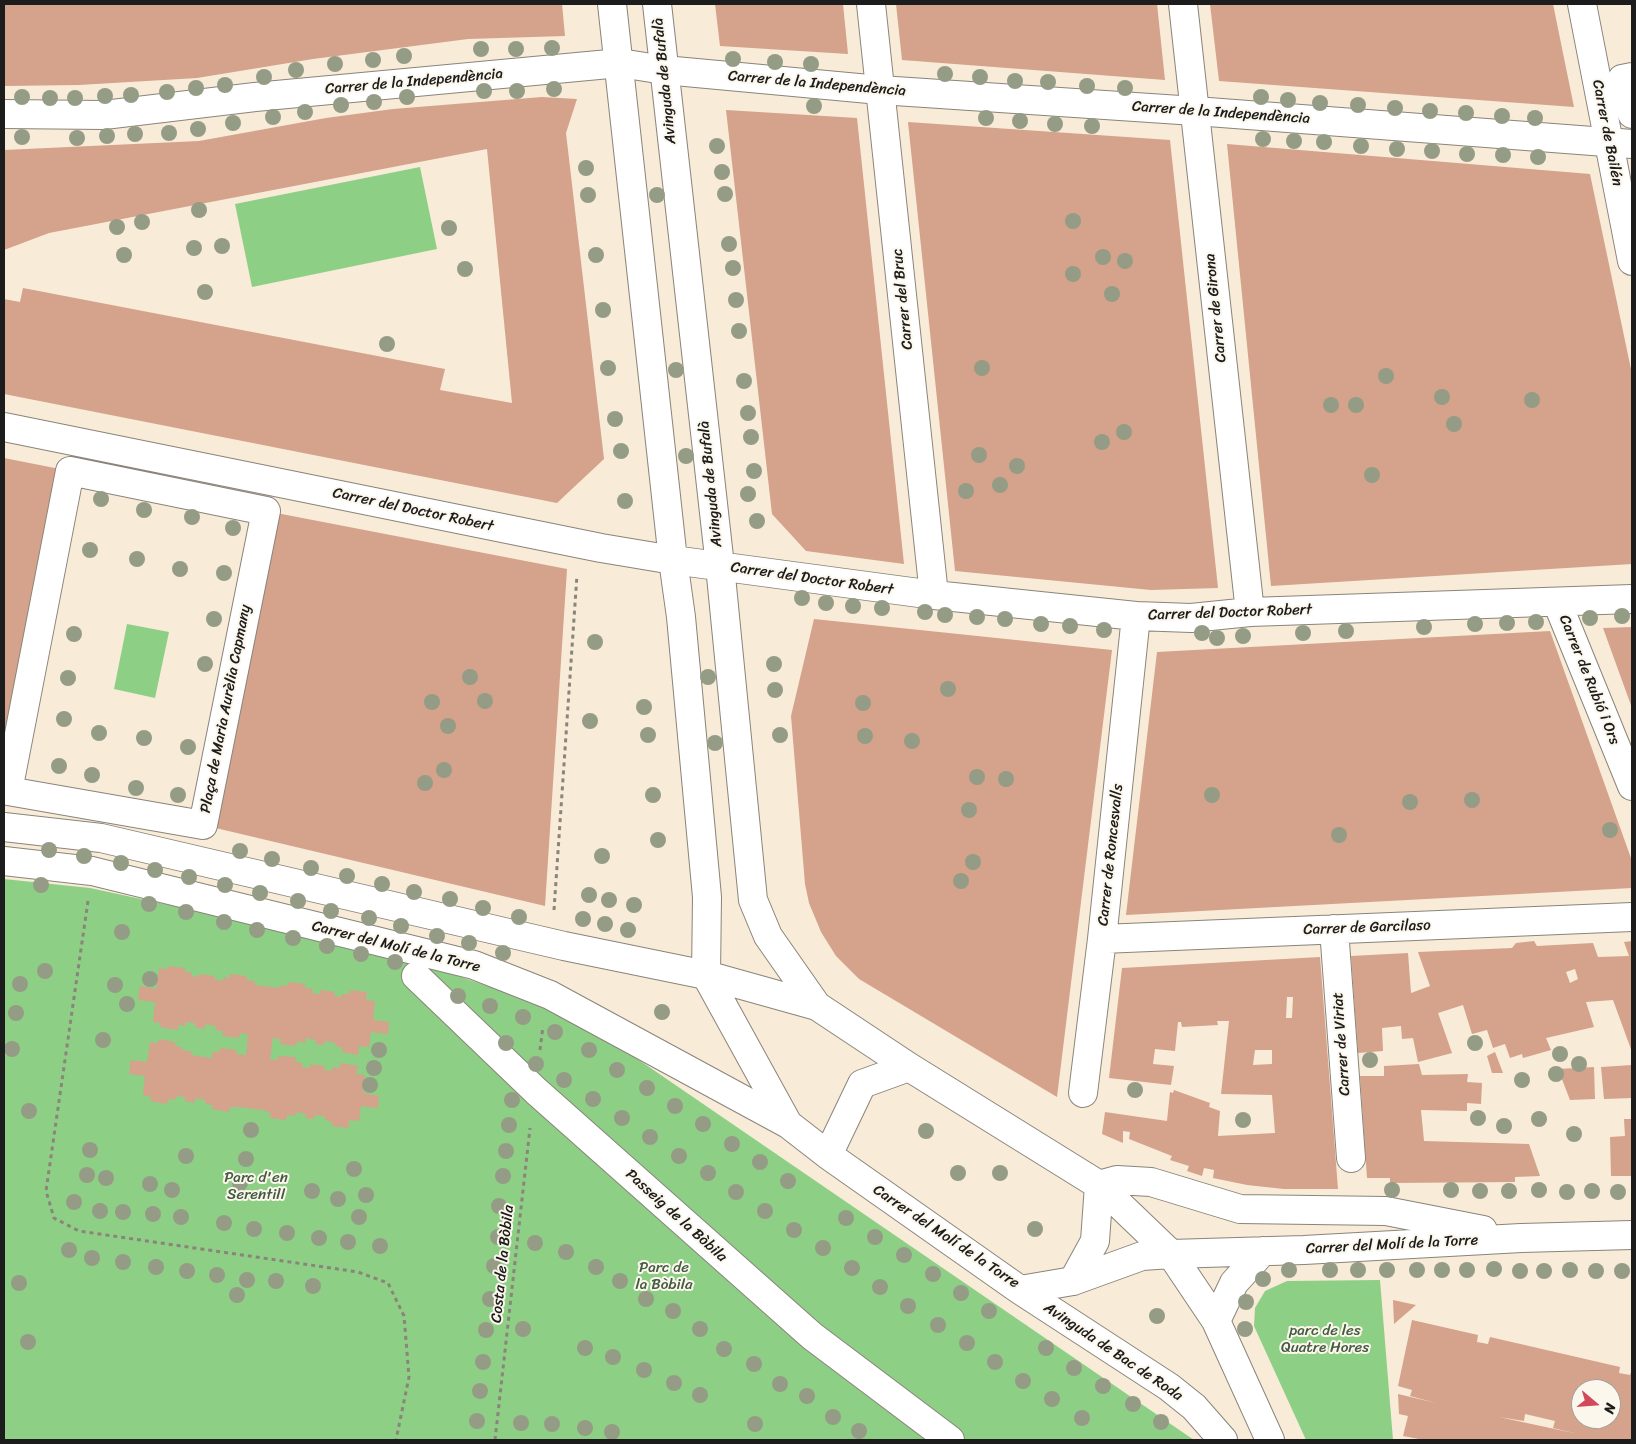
<!DOCTYPE html>
<html>
<head>
<meta charset="utf-8">
<style>
	body { margin:0 }
	#map { position:relative; width:1636px; height:1444px; overflow:hidden; background:#f8ebd8; font-family:Sriracha,sans-serif }
	canvas { display:block }
	.frame { position:absolute; inset:0; border:5px solid #1c1c1c; pointer-events:none }
	.north { position:absolute; left:1571px; top:1379px; width:50px; height:50px; box-sizing:border-box; background:#fbf7ec; border:1px solid #a29f99; border-radius:50%; rotate:108deg; font-size:14px; font-weight:700; line-height:20px; text-align:center; color:#1c1c1c }
	.north::after { content:''; display:block; margin:auto; width:18px; height:22px; background:#d1495b; clip-path:polygon(50% 0,100% 100%,50% 72%,0 100%) }
</style>
</head>
<body>
<div id="map">
<canvas width="1636" height="1444"></canvas>
<div class="frame"></div>
<div class="north">N</div>
</div>
<script>
const c = document.querySelector('canvas').getContext('2d');
c.lineJoin = 'round';
function fillPath(path, color) { c.fillStyle = color; c.fill(path, 'evenodd'); }
const toPath = rows => new Path2D(rows.map(r => 'M' + r).join(''));
function strokePath(path, color, width, dash) { c.strokeStyle = color; c.lineWidth = width; c.lineCap = dash ? 'butt' : 'round'; c.setLineDash(dash || []); c.stroke(path); }
function drawText(font, color, halo, rows, align = 'center') {
  c.font = font + ' Sriracha,sans-serif'; c.lineWidth = 4; c.setLineDash([]); c.textBaseline = 'middle'; c.strokeStyle = halo; c.fillStyle = color; for (const [text, x, y, turn = 0] of rows) {
    c.save(); c.translate(x, y); c.rotate((+turn || 0) * Math.PI / 180); c.textAlign = isNaN(turn) ? turn : align; if (halo) c.strokeText(text, 0, 0); c.fillText(text, 0, 0); c.restore();
  }
}
fillPath(toPath([
	[420,167,437,249,252,287,235,204],
	[127,624,169,632,155,698,114,689],
	[4,879,90,888,239,920,435,968,531,1001,636,1058,1194,1440,4,1440],
	[1380,1280,1393,1440,1306,1440,1254,1326,1255,1308,1265,1291,1287,1281]
]), '#8ecf86');
fillPath(toPath([
	[4,4,562,4,565,36,468,39,313,59,197,78,79,85,4,86],
	[715,4,843,4,848,54,720,46],
	[896,4,1157,4,1165,80,902,60],
	[1210,4,1553,4,1574,107,1219,81],
	[542,97,577,99,566,133,604,459,557,503,4,394,4,299,20,302,23,288,445,369,440,390,512,403,487,149,49,233,4,250,4,150,199,141,326,118,393,109],
	[726,110,857,118,904,564,806,551,772,514],
	[908,122,1170,140,1218,588,1151,590,955,571],
	[1227,144,1590,174,1632,374,1632,564,1271,586],
	[4,458,70,471,4,790],
	[266,511,567,569,545,906,203,825],
	[814,619,1112,650,1057,1097,859,979,836,956,821,932,809,903,805,884,791,716],
	[1632,627,1632,708,1603,628],
	[1550,631,1632,861,1632,888,1126,915,1157,652],
	[1534,941,1537,946,1593,943,1598,957,1629,956,1624,942,1632,941,1632,1052,1613,1000,1586,1002,1594,1027,1546,1038,1551,1050,1523,1058,1522,1054,1510,1058,1505,1044,1493,1048,1487,1030,1472,1034,1463,1005,1438,1013,1452,1053,1418,1062,1413,1038,1402,1039,1401,1026,1382,1028,1383,1051,1358,1053,1351,956,1408,953,1411,993,1430,986,1418,952,1512,948,1516,943],
	[1575,969,1578,979,1570,983,1566,972],
	[1320,957,1338,1189,1284,1189,1247,1185,1213,1178,1214,1170,1204,1168,1202,1176,1187,1171,1189,1166,1170,1160,1172,1156,1129,1139,1130,1132,1123,1131,1123,1143,1102,1134,1105,1112,1167,1121,1170,1092,1173,1093,1174,1090,1210,1103,1209,1107,1220,1111,1218,1136,1275,1133,1272,1095,1221,1094,1229,1021,1217,1021,1218,1025,1182,1027,1181,1022,1178,1022,1175,1051,1155,1049,1153,1064,1174,1066,1171,1085,1109,1078,1122,968],
	[1287,997,1293,997,1292,1018,1286,1018],
	[1255,1050,1272,1050,1272,1064,1253,1065],
	[168,966,185,968,185,972,192,973,192,976,199,977,199,974,215,976,214,979,223,981,223,977,230,978,230,974,247,976,246,980,255,981,255,985,280,988,280,985,288,986,289,982,305,984,305,988,313,989,312,993,320,994,320,990,335,992,334,996,342,997,342,994,349,994,350,990,367,992,366,1000,375,1001,373,1020,389,1022,388,1034,371,1032,369,1047,359,1046,358,1055,342,1052,343,1048,335,1046,336,1043,325,1041,324,1045,315,1044,316,1040,306,1038,305,1043,297,1041,296,1046,280,1044,281,1039,273,1038,270,1059,278,1060,278,1056,296,1057,295,1062,303,1063,302,1067,310,1068,310,1064,325,1066,324,1070,331,1071,332,1067,339,1068,340,1063,358,1066,356,1074,365,1075,363,1093,379,1096,378,1108,361,1106,359,1121,349,1120,349,1128,332,1126,332,1122,325,1120,325,1116,315,1115,314,1119,305,1118,306,1114,296,1112,295,1116,287,1115,286,1120,270,1118,271,1113,263,1110,239,1107,230,1107,229,1112,212,1109,213,1105,205,1104,206,1100,195,1098,195,1103,185,1101,185,1097,176,1096,175,1100,168,1099,167,1104,150,1101,151,1096,143,1096,145,1076,129,1074,131,1060,147,1062,150,1042,158,1043,159,1039,175,1042,175,1046,182,1047,182,1050,192,1052,191,1055,212,1058,213,1051,219,1052,220,1048,237,1050,236,1054,246,1055,248,1035,240,1033,239,1038,222,1036,223,1031,215,1030,216,1026,205,1024,205,1029,195,1027,195,1023,186,1022,185,1026,178,1025,178,1030,160,1027,161,1023,153,1022,155,1002,138,1000,140,986,156,989,159,968,168,969],
	[1495,1052,1503,1073,1492,1073,1487,1056],
	[1419,1064,1422,1075,1468,1074,1467,1082,1482,1083,1481,1104,1467,1103,1467,1111,1421,1110,1424,1141,1529,1144,1540,1176,1515,1177,1515,1182,1390,1183,1390,1178,1367,1178,1360,1076,1384,1076,1384,1066],
	[1632,1065,1632,1098,1604,1099,1601,1067],
	[1594,1067,1595,1099,1570,1100,1558,1069],
	[1624,1119,1632,1119,1632,1176,1611,1176,1610,1137,1625,1136],
	[1393,1300,1416,1305,1394,1324],
	[1412,1320,1478,1335,1477,1342,1488,1344,1490,1337,1620,1367,1619,1373,1630,1375,1632,1369,1632,1440,1424,1440,1403,1436,1408,1416,1399,1414,1398,1394,1436,1403,1410,1396,1412,1390,1398,1386],
	[1581,1389,1611,1389,1611,1419,1581,1419],
	[1525,1414,1555,1421,1553,1428,1578,1434,1499,1417,1524,1421]
]), '#d5a28b');
const street = toPath([
	[612,4,673,560,681,617,707,897,706,975,788,1124],
	[657,4,720,566,753,900,768,936,817,1006],
	[871,4,934,595],
	[1183,4,1250,612],
	[1582,4,1632,261],
	[1632,77,1622,79,1632,114],
	[4,427,601,548,673,560,934,595,1136,616,1191,618,1250,612,1632,599],
	[70,471,266,511,203,825,8,791,70,471],
	[1557,602,1632,786],
	[4,827,101,838,564,946,706,975,817,1006,909,1067,1099,1185,1171,1254,1216,1321,1270,1440],
	[4,861,92,871,474,965,550,995,788,1124,828,1155,1020,1290,1169,1387,1194,1407,1223,1440],
	[1334,929,1351,1158],
	[1102,939,1632,917],
	[416,976,536,1091,812,1336,950,1440],
	[1083,1093,1102,939,1136,616],
	[828,1155,862,1084,909,1067],
	[1099,1185,1117,1180,1151,1182,1240,1209,1386,1211,1483,1230],
	[1073,1281,1095,1241,1099,1185],
	[1020,1290,1073,1281,1142,1256,1171,1254,1304,1250,1521,1238,1632,1235],
	[1216,1321,1234,1283,1263,1251]
]);
const secondary = toPath([
	[4,114,104,115,255,97,620,63,664,70,880,90,1195,111,1632,144]
]);
strokePath(street, '#8a847a', 30);
strokePath(secondary, '#8a847a', 30);
strokePath(toPath([
	[88,901,46,1191,54,1218,79,1231,358,1272,388,1283,404,1316,409,1377,396,1440],
	[554,910,577,575],
	[540,1050,543,1026],
	[495,1440,530,1128]
]), '#8a847a', 3, [4, 4]);
strokePath(street, '#fff', 28);
strokePath(secondary, '#fff', 28);
c.fillStyle = '#959c85';
for (const [x, y] of [
	[552,48],
	[481,49],
	[516,49],
	[404,56],
	[733,59],
	[373,60],
	[775,62],
	[335,64],
	[811,64],
	[296,70],
	[945,74],
	[264,77],
	[980,77],
	[1015,81],
	[1048,82],
	[225,85],
	[1087,86],
	[196,88],
	[1125,88],
	[554,89],
	[484,91],
	[517,91],
	[167,92],
	[131,95],
	[105,96],
	[22,97],
	[407,97],
	[1261,97],
	[50,98],
	[75,98],
	[1288,100],
	[374,102],
	[1320,103],
	[341,105],
	[1358,105],
	[814,106],
	[1395,108],
	[1430,111],
	[305,112],
	[1466,113],
	[1502,116],
	[273,117],
	[986,118],
	[1535,118],
	[1020,121],
	[233,123],
	[1055,124],
	[1092,126],
	[198,129],
	[169,133],
	[135,134],
	[107,136],
	[22,137],
	[77,138],
	[1263,139],
	[1294,141],
	[1324,142],
	[717,146],
	[1361,146],
	[1397,149],
	[1432,151],
	[1467,154],
	[1503,155],
	[1538,157],
	[586,168],
	[722,172],
	[725,194],
	[588,195],
	[657,195],
	[199,210],
	[1073,221],
	[142,222],
	[117,227],
	[449,228],
	[729,244],
	[222,246],
	[194,248],
	[124,255],
	[596,255],
	[1103,257],
	[1125,261],
	[733,268],
	[465,269],
	[1073,274],
	[205,292],
	[1112,294],
	[736,300],
	[603,310],
	[739,331],
	[387,344],
	[608,368],
	[982,368],
	[676,370],
	[1386,376],
	[744,381],
	[1442,397],
	[1532,400],
	[1331,405],
	[1356,405],
	[748,413],
	[615,419],
	[1454,424],
	[1124,432],
	[751,437],
	[1102,442],
	[621,451],
	[979,455],
	[686,456],
	[1017,466],
	[754,471],
	[1372,475],
	[1000,485],
	[966,491],
	[748,494],
	[101,499],
	[625,501],
	[144,510],
	[192,517],
	[757,521],
	[233,528],
	[90,550],
	[137,559],
	[180,569],
	[224,573],
	[802,598],
	[826,603],
	[853,606],
	[882,608],
	[925,612],
	[945,615],
	[1622,616],
	[977,617],
	[1590,618],
	[214,619],
	[1005,619],
	[1536,622],
	[1507,623],
	[1041,624],
	[1475,624],
	[1070,626],
	[1424,627],
	[1104,630],
	[1346,631],
	[1202,633],
	[1303,633],
	[74,634],
	[1243,636],
	[1217,638],
	[595,642],
	[205,664],
	[774,664],
	[470,677],
	[708,677],
	[68,678],
	[948,689],
	[775,690],
	[485,701],
	[432,702],
	[863,703],
	[644,707],
	[64,719],
	[590,721],
	[448,726],
	[99,733],
	[648,735],
	[780,735],
	[865,736],
	[144,738],
	[912,741],
	[715,743],
	[188,747],
	[59,766],
	[444,770],
	[92,775],
	[977,777],
	[1006,779],
	[425,783],
	[136,788],
	[178,795],
	[653,795],
	[1212,795],
	[1472,800],
	[1410,802],
	[969,810],
	[1610,830],
	[1339,835],
	[658,840],
	[49,850],
	[240,851],
	[84,856],
	[602,856],
	[272,859],
	[973,862],
	[121,863],
	[311,868],
	[155,870],
	[347,876],
	[189,877],
	[961,881],
	[382,884],
	[41,885],
	[225,885],
	[414,892],
	[260,893],
	[589,895],
	[450,899],
	[609,900],
	[298,901],
	[149,904],
	[634,905],
	[483,908],
	[331,911],
	[186,912],
	[519,917],
	[369,918],
	[583,919],
	[224,922],
	[605,924],
	[401,926],
	[257,930],
	[628,930],
	[122,932],
	[437,936],
	[293,938],
	[469,943],
	[327,946],
	[503,953],
	[361,954],
	[395,962],
	[45,971],
	[150,979],
	[20,984],
	[115,985],
	[458,996],
	[127,1004],
	[490,1006],
	[662,1012],
	[16,1013],
	[523,1017],
	[555,1032],
	[103,1040],
	[506,1043],
	[1475,1043],
	[12,1049],
	[379,1050],
	[589,1050],
	[1560,1054],
	[1370,1060],
	[536,1064],
	[1579,1064],
	[374,1068],
	[617,1070],
	[1556,1074],
	[564,1080],
	[1522,1080],
	[370,1085],
	[647,1088],
	[1135,1090],
	[593,1099],
	[512,1100],
	[675,1106],
	[29,1111],
	[622,1118],
	[1478,1118],
	[1539,1119],
	[1243,1120],
	[703,1124],
	[509,1125],
	[1504,1126],
	[251,1130],
	[926,1131],
	[1574,1134],
	[650,1137],
	[732,1144],
	[90,1150],
	[506,1151],
	[186,1156],
	[679,1156],
	[246,1159],
	[760,1162],
	[354,1169],
	[708,1173],
	[958,1173],
	[1000,1173],
	[87,1175],
	[503,1176],
	[106,1178],
	[788,1181],
	[240,1183],
	[150,1184],
	[172,1190],
	[1392,1190],
	[1451,1190],
	[1539,1190],
	[312,1191],
	[1480,1191],
	[1509,1191],
	[1592,1191],
	[736,1192],
	[1567,1192],
	[1618,1192],
	[366,1195],
	[338,1199],
	[74,1202],
	[499,1206],
	[100,1211],
	[765,1211],
	[123,1212],
	[153,1214],
	[181,1217],
	[359,1217],
	[846,1218],
	[224,1223],
	[254,1229],
	[1035,1229],
	[794,1230],
	[287,1233],
	[498,1237],
	[875,1237],
	[319,1238],
	[348,1242],
	[535,1243],
	[380,1246],
	[823,1248],
	[69,1250],
	[566,1252],
	[904,1255],
	[92,1258],
	[123,1262],
	[494,1266],
	[156,1267],
	[596,1267],
	[852,1268],
	[1494,1269],
	[1289,1270],
	[1330,1270],
	[1358,1270],
	[1387,1270],
	[1417,1270],
	[1442,1270],
	[1467,1270],
	[1570,1270],
	[187,1271],
	[1520,1271],
	[1544,1271],
	[1596,1271],
	[1622,1271],
	[933,1274],
	[217,1275],
	[1263,1279],
	[247,1280],
	[276,1281],
	[620,1281],
	[19,1283],
	[313,1286],
	[880,1287],
	[961,1293],
	[237,1295],
	[490,1299],
	[646,1299],
	[1246,1302],
	[908,1306],
	[673,1311],
	[989,1311],
	[1157,1316],
	[938,1325],
	[523,1329],
	[700,1329],
	[1245,1329],
	[486,1330],
	[28,1342],
	[967,1343],
	[585,1348],
	[1046,1348],
	[724,1349],
	[613,1357],
	[483,1362],
	[995,1362],
	[754,1364],
	[1074,1368],
	[644,1370],
	[1023,1381],
	[674,1383],
	[780,1384],
	[1103,1386],
	[480,1391],
	[700,1395],
	[807,1396],
	[1052,1399],
	[1133,1404],
	[833,1417],
	[1082,1418],
	[477,1421],
	[1161,1422],
	[521,1423],
	[552,1424],
	[755,1424],
	[585,1428],
	[859,1431],
	[612,1432]
]) { c.beginPath(); c.arc(x, y, 8, 0, 2 * Math.PI); c.fill(); }
drawText('15px', '#1c1c1c', '#fbf7ec', [
	["Avinguda de Bufalà",665,81,-96],
	["Carrer de la Independència",414,82,-5],
	["Carrer de la Independència",817,84,5],
	["Carrer de la Independència",1221,113,4],
	["Carrer de Bailén",1607,133,79],
	["Carrer del Bruc",903,299,-96],
	["Carrer de Girona",1216,308,-96],
	["Avinguda de Bufalà",711,484,-96],
	["Carrer del Doctor Robert",413,510,12],
	["Carrer del Doctor Robert",812,579,8],
	["Carrer del Doctor Robert",1230,613,-2],
	["Carrer de Rubió i Ors",1589,680,68],
	["Plaça de Maria Aurèlia Capmany",226,709,-79],
	["Carrer de Roncesvalls",1111,855,-84],
	["Carrer de Garcilaso",1367,928,-2],
	["Carrer del Molí de la Torre",396,947,14],
	["Carrer de Viriat",1342,1044,-94],
	["Passeig de la Bòbila",676,1216,42],
	["Carrer del Molí de la Torre",946,1237,34],
	["Carrer del Molí de la Torre",1392,1245,-3],
	["Costa de la Bòbila",503,1264,-84],
	["Avinguda de Bac de Roda",1113,1352,34]
]);
drawText('15px', '#445b41', '#fbf7ec', [
	["Parc d'en",256,1178],
	["Serentill",256,1195],
	["Parc de",664,1268],
	["la Bòbila",664,1285],
	["parc de les",1325,1331],
	["Quatre Hores",1325,1348]
]);
</script>
</body>
</html>
